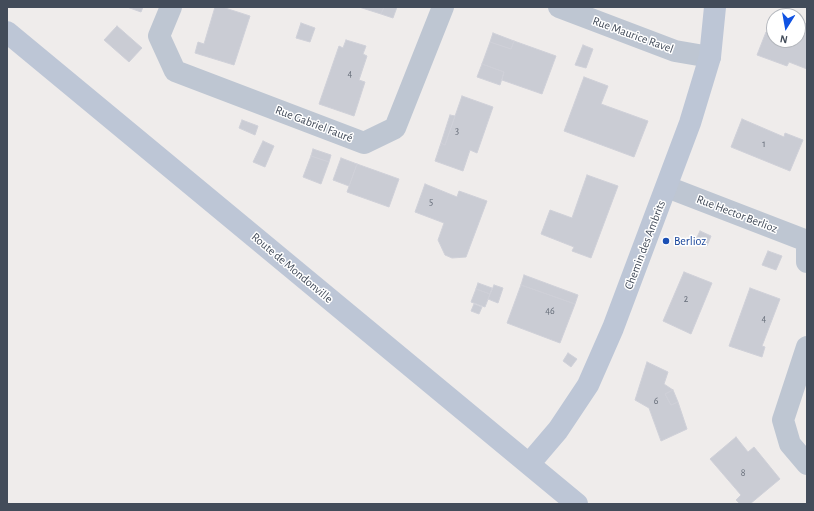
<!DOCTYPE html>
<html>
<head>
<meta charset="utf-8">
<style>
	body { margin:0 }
	#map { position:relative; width:814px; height:511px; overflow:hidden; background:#efeceb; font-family:"Alegreya Sans",sans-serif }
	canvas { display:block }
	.frame { position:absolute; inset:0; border:8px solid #434c5a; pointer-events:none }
	.north { position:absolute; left:766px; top:8px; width:40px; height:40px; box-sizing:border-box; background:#fff; border:1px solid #b4b7bd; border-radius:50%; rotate:191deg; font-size:11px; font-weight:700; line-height:16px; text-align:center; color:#434c5a }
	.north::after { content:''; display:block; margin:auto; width:14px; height:18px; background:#1053e3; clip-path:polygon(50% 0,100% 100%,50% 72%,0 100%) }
</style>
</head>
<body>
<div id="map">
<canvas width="814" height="511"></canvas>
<div class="frame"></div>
<div class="north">N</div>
</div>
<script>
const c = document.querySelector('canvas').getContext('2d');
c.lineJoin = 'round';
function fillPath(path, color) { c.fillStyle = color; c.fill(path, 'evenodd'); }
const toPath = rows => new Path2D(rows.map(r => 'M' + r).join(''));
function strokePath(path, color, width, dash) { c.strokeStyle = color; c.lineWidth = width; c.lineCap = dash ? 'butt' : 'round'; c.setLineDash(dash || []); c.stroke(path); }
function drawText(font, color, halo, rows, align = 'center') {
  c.font = font + ' "Alegreya Sans",sans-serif'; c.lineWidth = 3; c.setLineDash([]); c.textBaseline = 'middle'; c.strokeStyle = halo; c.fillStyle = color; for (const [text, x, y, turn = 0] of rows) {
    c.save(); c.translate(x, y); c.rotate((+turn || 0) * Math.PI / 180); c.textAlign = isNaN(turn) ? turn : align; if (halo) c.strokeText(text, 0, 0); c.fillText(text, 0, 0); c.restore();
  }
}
const building = toPath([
	[127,7,143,7,141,12,127,7],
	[215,7,222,7,250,16,234,65,195,53,198,42,204,44,215,7],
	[359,7,384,7,381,14,359,7],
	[384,7,397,7,393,18,381,14,384,7],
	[798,21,807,24,807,69,789,62,787,66,757,55,766,32,774,34,774,40,798,40,798,21],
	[301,23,315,28,310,42,296,38,301,23],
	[117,26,142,48,129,62,104,40,117,26],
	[493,33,514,41,511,49,490,42,493,33],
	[346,40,366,46,363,54,367,56,359,80,365,82,354,116,319,104,339,46,343,48,346,40],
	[514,41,556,56,542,94,502,80,504,72,482,64,490,42,511,49,514,41],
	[583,45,593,49,586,68,575,65,583,45],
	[482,64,504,72,500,85,477,77,482,64],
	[584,77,608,86,601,104,648,121,634,157,564,131,584,77],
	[462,96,493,107,477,153,470,150,463,171,435,161,441,143,445,145,462,96],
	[450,115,455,116,445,145,441,143,450,115],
	[742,119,784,137,785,133,803,140,790,171,731,147,742,119],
	[242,120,258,126,255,135,239,128,242,120],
	[263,141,274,146,265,167,253,162,263,141],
	[313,149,331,155,329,162,311,156,313,149],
	[311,156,329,162,321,184,303,177,311,156],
	[341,158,357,164,349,186,333,180,341,158],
	[357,164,399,179,389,207,347,192,357,164],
	[587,175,618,186,591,258,572,251,574,247,541,234,550,210,572,218,587,175],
	[425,184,457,197,459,191,487,201,466,257,452,258,445,255,438,240,444,223,415,212,425,184],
	[700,231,711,236,707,246,695,241,700,231],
	[768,251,782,256,776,270,762,265,768,251],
	[684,272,712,283,691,334,663,321,684,272],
	[524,275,578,295,575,304,521,285,524,275],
	[478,283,492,288,490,294,476,289,478,283],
	[494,285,503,288,498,303,488,299,494,285],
	[521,285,575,304,560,343,507,323,521,285],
	[750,288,780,299,762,346,765,347,762,357,729,346,750,288],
	[476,289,490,294,485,307,471,302,476,289],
	[474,304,482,307,479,314,471,311,474,304],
	[568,353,577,359,571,367,563,361,568,353],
	[647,362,668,372,664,384,673,390,665,394,671,405,678,402,687,429,661,441,649,408,635,400,647,362],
	[673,390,678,402,671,405,665,394,673,390],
	[736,437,748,452,754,447,780,479,750,504,740,504,736,500,741,495,710,459,736,437]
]);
fillPath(building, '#caccd4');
strokePath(building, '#cfd0d8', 1);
strokePath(toPath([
	[171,7,159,36,175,71,364,143,395,128,443,7],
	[559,7,675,51,710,57],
	[667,187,807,241],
	[807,246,807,262],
	[807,347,783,420,790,444,807,464]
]), '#bec6d2', 22);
strokePath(toPath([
	[7,32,577,504],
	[529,464,558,430,588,385,613,328,690,123,710,57,715,7]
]), '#bdc6d6', 22);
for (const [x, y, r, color] of [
	[666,241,4,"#1a4fb4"]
]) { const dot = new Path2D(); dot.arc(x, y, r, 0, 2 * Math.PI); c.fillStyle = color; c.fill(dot); strokePath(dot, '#fff', 1.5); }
drawText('10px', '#656c78', null, [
	["4",350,74],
	["3",457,131],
	["1",764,144],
	["5",431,202],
	["2",686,299],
	["46",550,311],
	["4",764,319],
	["6",656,401],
	["8",743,473]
]);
drawText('12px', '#434c5a', '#fff', [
	["Rue Maurice Ravel",633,35,20],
	["Rue Gabriel Fauré",314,124,21],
	["Rue Hector Berlioz",737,214,21],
	["Chemin des Ambrits",645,245,-69],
	["Route de Mondonville",292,268,40]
]);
drawText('12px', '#164399', '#fff', [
	["Berlioz",674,241]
], 'left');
</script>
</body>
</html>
